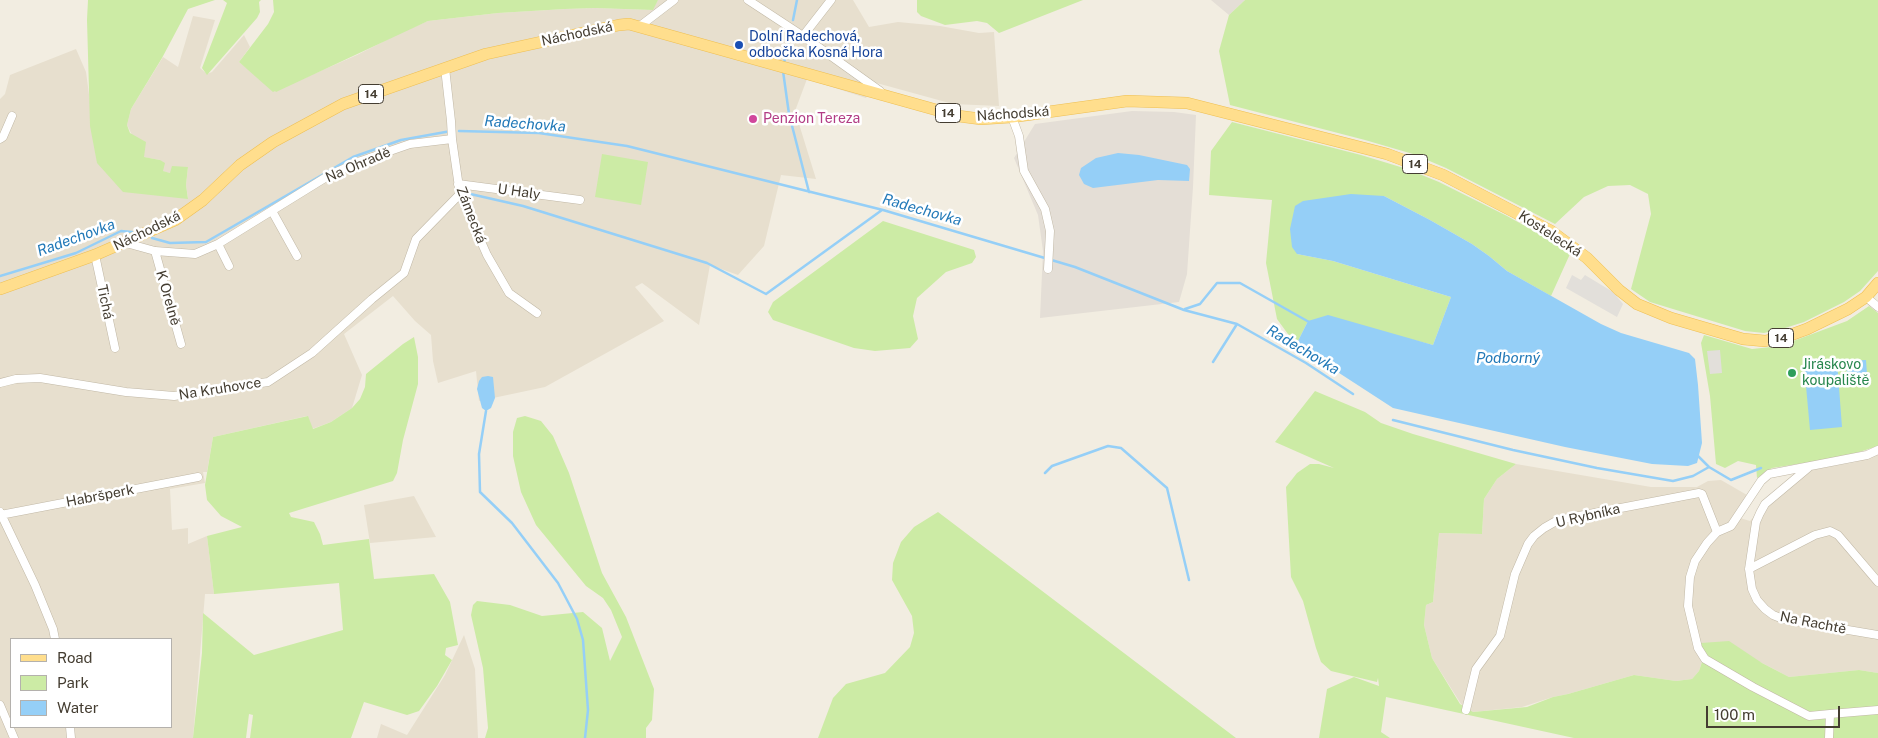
<!DOCTYPE html>
<html>
<head>
<meta charset="utf-8">
<style>
	body { margin:0 }
	#map { position:relative; width:1878px; height:738px; overflow:hidden; background:#f2ede1; font-family:"Public Sans",sans-serif }
	canvas { display:block }
	.legend { position:absolute; left:10px; top:638px; width:162px; height:90px; box-sizing:border-box; background:#fff; border:1px solid #b4b1ad; margin:0; padding:6px 9px; list-style:none; font-size:15px; color:#443d31 }
	.legend li { display:flex; align-items:center; gap:10px; height:25px }
	.legend b { width:25px; border:1px solid #b4b1ad }
	.scale { position:absolute; left:1706px; top:706px; width:134px; height:22px; box-sizing:border-box; border:2px solid #443d31; border-top:0; padding-left:6px; font-size:15px; line-height:18px; white-space:nowrap; color:#443d31; -webkit-text-stroke:4px #fff; paint-order:stroke }
</style>
</head>
<body>
<div id="map">
<canvas width="1878" height="738"></canvas>
<ul class="legend">
<li><b style="height:6px;background:#ffde8d"></b>Road</li>
<li><b style="height:14px;background:#cceba5"></b>Park</li>
<li><b style="height:14px;background:#95cff7"></b>Water</li>
</ul>
<div class="scale">100 m</div>
</div>
<script>
const c = document.querySelector('canvas').getContext('2d');
c.lineJoin = 'round';
function fillPath(path, color) { c.fillStyle = color; c.fill(path, 'evenodd'); }
const toPath = rows => new Path2D(rows.map(r => 'M' + r).join(''));
function strokePath(path, color, width, dash) { c.strokeStyle = color; c.lineWidth = width; c.lineCap = dash ? 'butt' : 'round'; c.setLineDash(dash || []); c.stroke(path); }
function drawText(font, color, halo, rows, align = 'center') {
  c.font = font + ' "Public Sans",sans-serif'; c.lineWidth = 5; c.setLineDash([]); c.textBaseline = 'middle'; c.strokeStyle = halo; c.fillStyle = color; for (const [text, x, y, turn = 0] of rows) {
    c.save(); c.translate(x, y); c.rotate((+turn || 0) * Math.PI / 180); c.textAlign = isNaN(turn) ? turn : align; if (halo) c.strokeText(text, 0, 0); c.fillText(text, 0, 0); c.restore();
  }
}
fillPath(toPath([
	[658,0,853,0,869,27,898,22,940,26,979,33,994,32,999,106,953,104,873,82,866,98,807,79,795,111,816,179,781,175,764,246,738,275,710,265,699,325,642,283,635,287,664,321,545,387,479,401,476,371,438,383,433,361,431,335,415,321,393,296,344,334,362,375,352,408,331,422,312,429,307,416,213,437,207,472,203,472,205,483,170,489,172,530,188,528,188,544,207,536,214,594,205,594,193,738,0,738,0,99,5,94,10,75,76,49,86,72,90,102,90,126,188,198,186,185,188,167,170,173,162,171,160,160,143,157,127,125,131,109,163,57,178,67,193,16,215,20,200,68,207,74,212,72,244,35,250,47,239,62,275,91,357,55,404,31,428,21,498,13,565,9,595,8,652,10],
	[11,639,171,639,171,727,11,727],
	[1878,452,1878,673,1859,670,1789,677,1762,663,1701,643,1703,659,1699,671,1692,679,1676,681,1634,675,1568,694,1553,697,1522,707,1473,712,1461,704,1432,658,1424,625,1426,605,1433,602,1439,533,1482,534,1484,499,1497,479,1516,464,1651,487,1697,487,1708,481,1721,480,1747,495,1740,518,1750,521,1781,487,1799,472,1856,462],
	[414,496,436,537,370,543,364,505],
	[464,635,475,669,478,738,377,738,381,724,407,735,445,675]
]), '#e7dfce');
fillPath(toPath([
	[1211,0,1245,0,1229,15],
	[1132,111,1174,112,1196,115,1193,187,1187,274,1179,302,1040,318,1043,251,1038,215,1014,158,1035,124]
]), '#e4ded6');
fillPath(toPath([
	[88,0,215,0,188,9,162,58,131,109,127,125,130,133,146,142,144,157,160,160,165,163,163,171,170,173,172,166,188,167,186,185,188,199,123,192,97,163,90,126,87,20],
	[223,0,261,0,259,2,260,12,257,18,207,75,202,68,227,3],
	[273,0,658,0,653,10,595,8,565,9,498,13,428,21,276,92,275,91,273,92,239,62,268,24,274,12],
	[917,0,1083,0,999,33,987,23,977,21,945,25,921,16,917,12],
	[1245,0,1878,0,1878,271,1860,291,1844,302,1804,322,1785,328,1764,333,1745,331,1650,302,1631,289,1651,214,1648,194,1630,185,1608,186,1584,197,1555,224,1446,168,1413,154,1365,140,1230,105,1219,51,1229,15],
	[1232,122,1361,155,1407,169,1439,182,1507,216,1547,238,1570,254,1551,296,1507,271,1489,256,1472,244,1430,220,1384,196,1297,254,1333,261,1451,297,1433,345,1386,333,1308,321,1296,345,1277,319,1266,263,1272,200,1209,195,1211,151],
	[602,154,648,162,641,205,595,197],
	[883,221,974,250,976,257,972,263,946,272,917,298,913,316,918,339,910,348,875,351,854,348,773,320,768,312,773,302],
	[1869,306,1878,313,1878,446,1844,457,1772,468,1757,478,1756,465,1738,461,1725,468,1716,464,1710,396,1701,343,1704,335,1752,349,1780,346,1847,321],
	[414,337,418,357,418,384,403,440,397,473,393,481,289,513,291,517,314,522,320,534,323,545,369,539,374,579,434,574,450,602,458,645,446,648,445,655,452,660,437,686,419,711,407,715,364,702,351,738,250,738,253,715,249,714,246,738,193,738,202,653,203,613,254,655,343,630,339,583,214,594,207,536,242,527,221,516,207,500,205,485,213,437,308,416,313,429,331,422,352,408,360,399,365,387,366,374,403,344],
	[1315,391,1365,412,1381,423,1413,434,1516,464,1497,479,1484,499,1482,534,1439,533,1433,602,1426,605,1424,625,1432,658,1460,704,1473,712,1527,707,1553,697,1568,694,1634,675,1676,681,1692,679,1699,671,1703,659,1701,643,1729,641,1762,663,1789,677,1859,670,1878,673,1878,738,1574,738,1386,697,1381,732,1390,738,1319,738,1327,689,1354,677,1379,686,1378,678,1377,682,1331,671,1321,662,1316,648,1303,601,1291,577,1286,487,1297,473,1310,464,1319,464,1334,468,1275,442],
	[525,416,541,421,553,436,569,473,602,573,626,617,654,689,652,720,646,728,646,738,485,738,488,728,483,668,471,615,473,605,477,601,510,605,542,616,583,612,602,628,610,661,622,637,611,610,603,598,586,586,536,525,521,492,513,456,513,432,517,418],
	[938,512,1236,738,818,738,833,698,846,684,885,673,910,647,914,633,912,616,892,580,893,563,901,542,914,527]
]), '#cceba5');
fillPath(toPath([
	[1572,275,1581,280,1585,275,1613,292,1623,304,1617,317,1566,288],
	[1720,350,1722,373,1710,374,1707,351]
]), '#e2dfda');
fillPath(toPath([
	[1118,153,1139,155,1187,165,1190,169,1189,181,1158,180,1093,188,1084,184,1079,175,1081,168,1096,158],
	[1351,194,1384,196,1430,220,1472,244,1489,256,1507,271,1601,324,1621,333,1689,353,1695,359,1698,385,1702,443,1697,463,1688,466,1652,464,1565,447,1393,408,1296,345,1308,321,1328,315,1433,345,1451,297,1333,261,1297,254,1292,247,1290,229,1295,206,1303,201],
	[1866,360,1867,374,1847,376,1846,361],
	[1837,361,1842,427,1810,430,1804,364],
	[488,376,493,377,495,398,491,408,486,411,482,408,477,389,479,381,482,377]
]), '#95cff7');
strokePath(toPath([
	[793,20,797,0],
	[784,63,790,36],
	[783,71,789,114,809,192],
	[459,131,539,133,627,146,883,210,1075,267,1184,310,1237,324,1306,363,1353,394],
	[466,193,523,206,707,263,766,294,882,210],
	[152,238,170,243,206,242,353,157,401,140,451,131],
	[0,276,76,253,121,231,132,232],
	[1185,309,1200,304,1217,283,1240,283,1309,322],
	[1213,362,1237,324],
	[486,411,479,454,480,492,512,523,558,583,577,619,583,640,588,710,585,738],
	[1393,420,1513,450,1597,468,1673,481,1693,476,1709,467],
	[1698,456,1709,467,1731,480,1761,468],
	[1045,473,1052,466,1108,446,1121,448,1167,488,1189,580]
]), '#95cff7', 2.5);
const street = toPath([
	[748,0,803,36,880,91],
	[640,26,674,0],
	[803,36,831,0],
	[445,68,451,121,452,139,460,194,487,255,509,293,537,313],
	[1012,117,1019,136,1024,171,1045,209,1050,231,1048,269],
	[0,139,3,137,12,116],
	[458,184,580,200],
	[272,211,297,256],
	[126,243,155,251,195,254,218,244,328,176,361,161,410,144,452,139],
	[218,244,229,266],
	[155,251,181,344],
	[95,255,115,348],
	[1866,297,1878,307],
	[0,383,16,379,40,378,126,392,174,396,268,382,312,353,372,299,404,273,416,239,460,194],
	[1808,468,1765,504,1760,513,1756,522,1749,569,1752,589,1757,600,1765,609,1773,615,1783,619,1878,635],
	[0,512,35,585,53,629,55,639],
	[0,515,198,477],
	[1749,569,1815,535,1830,531,1838,535,1878,582],
	[0,705,14,738],
	[1466,710,1476,669,1500,636,1515,574,1528,544,1534,536,1544,528,1558,520,1699,493,1702,494,1717,532],
	[1830,714,1878,710],
	[70,727,71,738],
	[1829,738,1830,714,1809,716,1753,687,1705,659,1698,648,1688,606,1690,577,1695,561,1707,543,1717,532,1731,526,1761,481,1769,474,1867,455,1878,450]
]);
const primary = toPath([
	[0,289,95,255,175,220,203,200,240,165,273,142,343,104,486,54,619,25,629,24,958,116,981,119,1012,117,1127,101,1187,103,1387,154,1443,175,1551,231,1587,258,1619,290,1637,304,1671,318,1743,339,1765,341,1788,336,1807,329,1848,309,1866,297,1878,283]
]);
strokePath(street, '#c1b8a6', 9);
strokePath(primary, '#eebf53', 12);
strokePath(street, '#fff', 8);
strokePath(primary, '#ffde8d', 11);
for (const [x, y, r, color] of [
	[739,45,5,"#1a4fb4"],
	[753,119,5,"#d1479c"],
	[1792,373,5,"#2e9e5b"]
]) { const dot = new Path2D(); dot.arc(x, y, r, 0, 2 * Math.PI); c.fillStyle = color; c.fill(dot); strokePath(dot, '#fff', 2); }
for (const [x, y, w] of [
	[371,94,25],
	[948,113,25],
	[1415,164,25],
	[1781,338,25]
]) { const box = new Path2D(); box.roundRect(x - w / 2, y - 9.5, w, 19, 4); c.fillStyle = '#fff'; c.fill(box); strokePath(box, '#443d31', 1); }
drawText('bold 12px', '#443d31', null, [
	["14",371,94],
	["14",948,113],
	["14",1415,164],
	["14",1781,338]
]);
drawText('14px', '#443d31', '#fff', [
	["Náchodská",577,34,-12],
	["Náchodská",1013,114,-4],
	["Na Ohradě",358,165,-23],
	["U Haly",519,192,8],
	["Zámecká",471,215,69],
	["Náchodská",147,231,-26],
	["Kostelecká",1550,234,33],
	["K Orelně",168,298,74],
	["Tichá",105,302,78],
	["Na Kruhovce",220,389,-9],
	["Habršperk",100,496,-11],
	["U Rybníka",1588,516,-13],
	["Na Rachtě",1813,623,11]
]);
drawText('14px', '#164399', '#fff', [
	["Dolní Radechová,",749,37],
	["odbočka Kosná Hora",749,53]
], 'left');
drawText('14px', '#b23c85', '#fff', [
	["Penzion Tereza",763,119]
], 'left');
drawText('14px', '#27864d', '#fff', [
	["Jiráskovo",1802,365],
	["koupaliště",1802,381]
], 'left');
drawText('italic 15px', '#2279b8', '#fff', [
	["Radechovka",525,124,4],
	["Radechovka",922,210,16],
	["Radechovka",76,238,-20],
	["Radechovka",1303,350,31],
	["Podborný",1508,358]
]);
</script>
</body>
</html>
